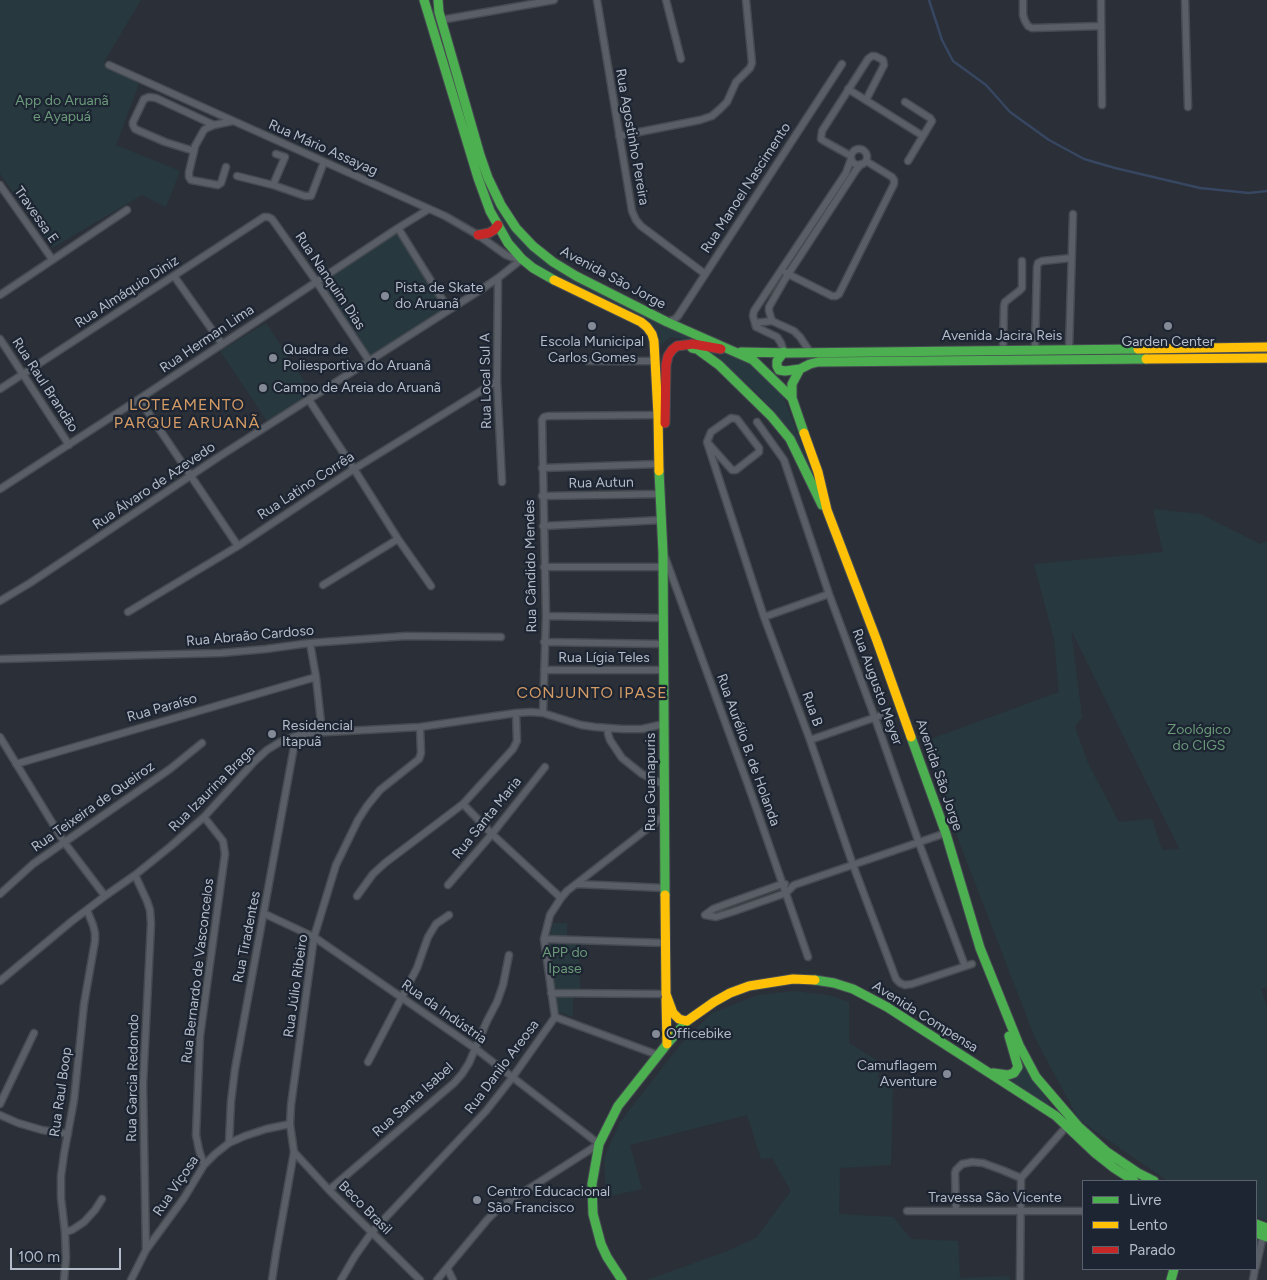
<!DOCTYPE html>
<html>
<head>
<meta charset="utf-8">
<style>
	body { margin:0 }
	#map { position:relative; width:1267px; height:1280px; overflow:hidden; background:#2a2f38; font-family:Figtree,sans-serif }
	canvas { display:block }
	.legend { position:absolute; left:1082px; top:1180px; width:175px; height:90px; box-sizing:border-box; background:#1d2533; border:1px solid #59616f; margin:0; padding:6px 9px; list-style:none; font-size:15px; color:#b4bbc9 }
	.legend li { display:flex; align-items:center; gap:10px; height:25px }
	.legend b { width:25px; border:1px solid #59616f }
	.scale { position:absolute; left:10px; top:1248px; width:111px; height:22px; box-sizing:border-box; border:2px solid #b4bbc9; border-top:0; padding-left:6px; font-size:15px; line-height:18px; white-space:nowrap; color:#b4bbc9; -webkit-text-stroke:4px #1d2533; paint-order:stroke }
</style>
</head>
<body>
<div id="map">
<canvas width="1267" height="1280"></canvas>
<ul class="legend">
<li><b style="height:6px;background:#4caf50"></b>Livre</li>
<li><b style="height:6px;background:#ffc107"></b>Lento</li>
<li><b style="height:6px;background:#c62828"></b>Parado</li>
</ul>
<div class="scale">100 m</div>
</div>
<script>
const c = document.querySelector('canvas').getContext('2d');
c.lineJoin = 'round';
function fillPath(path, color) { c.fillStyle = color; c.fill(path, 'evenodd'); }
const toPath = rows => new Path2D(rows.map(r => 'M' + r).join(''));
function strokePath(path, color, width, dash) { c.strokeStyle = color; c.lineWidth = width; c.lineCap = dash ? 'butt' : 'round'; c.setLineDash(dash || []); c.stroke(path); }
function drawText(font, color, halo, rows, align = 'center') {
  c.font = font + ' Figtree,sans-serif'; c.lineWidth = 4.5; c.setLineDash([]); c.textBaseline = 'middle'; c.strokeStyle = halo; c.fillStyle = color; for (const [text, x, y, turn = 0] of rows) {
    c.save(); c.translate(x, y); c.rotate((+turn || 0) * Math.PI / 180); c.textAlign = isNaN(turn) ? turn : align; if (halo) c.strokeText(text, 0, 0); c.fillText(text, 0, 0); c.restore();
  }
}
fillPath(toPath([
	[0,0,141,0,104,62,139,84,116,145,180,171,166,207,142,195,52,248,0,174],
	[487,185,528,247,563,274,650,317,710,344,671,337,665,341,661,347,658,334,648,322,560,279,533,261,516,245,504,228,493,210,485,186],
	[397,233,445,309,372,357,320,282],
	[266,323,312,393,267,421,220,351],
	[697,348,732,354,744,360,755,367,783,396,817,484,775,415,760,396,718,360],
	[1153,509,1201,514,1260,544,1267,541,1267,987,1261,989,1267,1007,1267,1221,1256,1216,1256,1181,1168,1181,1079,1120,1035,1038,955,831,928,740,1059,692,1054,639,1034,564,1163,552],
	[1071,630,1179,848,1179,849,1162,850,1152,819,1119,822,1088,763,1075,727,1082,717],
	[553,923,567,923,567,941,579,942,580,988,573,992,573,1017,557,1011,549,942],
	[794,991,829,995,849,1002,849,1043,881,1063,878,1077,893,1088,891,1165,840,1168,839,1214,893,1217,911,1239,958,1241,960,1278,1010,1276,1009,1280,647,1280,725,1252,756,1238,791,1191,772,1158,761,1159,747,1115,630,1145,642,1189,606,1197,604,1158,620,1122,681,1044,712,1013,758,995],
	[1013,1041,1053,1110,1004,1078,1014,1076]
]), '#27393e');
strokePath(toPath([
	[929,0,942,40,953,61,986,85,1010,112,1049,140,1084,159,1115,168,1200,188,1249,193,1267,191]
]), '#374661', 2.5);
const street = toPath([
	[597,0,632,211,636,220,641,226,705,274],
	[666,0,681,59],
	[1023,0,1023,15,1025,21,1028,26,1032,28,1101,26],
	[1101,0,1102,105],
	[1185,0,1188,107],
	[441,20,554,0],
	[109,65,445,216,478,235,506,255,511,257,521,259],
	[848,89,923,136],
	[905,102,930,118,932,121,908,161],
	[214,125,156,98,149,97,144,99,133,122,133,125,135,129,165,142,194,151,195,146,204,130,207,128,214,125,233,121],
	[619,136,700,120,712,116,720,109,727,102,736,82,750,68,752,63,746,0],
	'851 157a8 8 0 1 1 16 0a8 8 0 1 1-16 0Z',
	[194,151,189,172,189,177,191,180,218,185,221,183,226,167],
	[851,156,824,141,821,139,822,131,868,59,872,56,875,56,883,60,884,65,866,100],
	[237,176,273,185,305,196,311,196,324,162],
	[0,185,52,259],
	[273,185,285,157,276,154],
	[398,228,449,310],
	[786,273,832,296,836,296,839,294,894,184,894,180,892,177,866,161],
	[174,276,222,344],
	[498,278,497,381,502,482],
	[0,295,127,210],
	[667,322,675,319,678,316,842,64],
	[755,323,772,321],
	[0,339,69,445],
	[1035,349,1037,267,1038,263,1042,261,1071,258],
	[1003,350,1004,306,1005,302,1019,291,1022,288,1022,261],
	[1069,350,1073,214],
	[784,352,781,343,777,337,756,327,753,316,754,311,846,173,851,159],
	[810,352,800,337,794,331,772,321,769,311,769,307,785,279,856,170,861,164],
	[588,361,655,361],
	[0,389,264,217,268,217,272,219,316,281,370,362],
	[139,399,238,546],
	[309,400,354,469,398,539,431,586],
	[757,422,784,460,829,594,875,718,919,843,965,966],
	[707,442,732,470,736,470,759,452,759,448,737,419,731,418,711,432,707,442,764,617,810,740,853,865,896,979,900,983,905,985,912,984,972,964],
	[542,468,659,464],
	[0,489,139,399,398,228,429,209],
	[542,496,660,494],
	[543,526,662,520],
	[665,557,752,796,808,957],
	[544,567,664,567],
	[323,585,398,539],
	[0,601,30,583,220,456,482,289,498,278,522,259],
	[128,612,238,546,354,469,497,381],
	[546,616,664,618],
	[764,617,829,594],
	[544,642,664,644],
	[310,643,316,677,322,732],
	[0,659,221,653,266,649,310,643,406,636,501,637],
	[544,670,664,670],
	[543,713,546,616,542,420,544,417,548,416,658,415],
	[608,729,608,734,610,740,622,758,642,774,665,785],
	[0,737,64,842,105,896],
	[810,740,885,714],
	[16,764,316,677],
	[463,804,492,834,561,898],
	[577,884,665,888],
	[448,885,492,834,545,767],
	[0,894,33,864,170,769,202,743],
	[357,896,373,874,385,863,463,804,513,749,517,741,516,713],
	[265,914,314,937,359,968,476,1049,599,1144,500,1207,487,1220,437,1280],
	[705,915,716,917,732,912,786,893,794,885,940,835],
	[705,915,713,909,729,903,782,884,785,884],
	[544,939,666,943],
	[0,981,72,921,105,896,135,875,171,846,204,817,254,762,267,750,280,742,296,736,309,733,420,727,516,713,531,712,543,713,581,725,595,727,622,729,642,729,664,724],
	[551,993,666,994],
	[555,1017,658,1055],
	[368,1062,417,968,428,937,436,924,449,915],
	[0,1104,34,1033],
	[0,1115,18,1123,42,1130,68,1134],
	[229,1143,231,1101,235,1069,296,736],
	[294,1152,329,1190,420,1280],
	[204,1165,199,1150,196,1135,200,1036,225,854,223,841,204,817],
	[329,1190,454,1083,462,1074,469,1063,487,1021,497,1002,503,985,509,955],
	[907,1211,1083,1211],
	[956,1211,955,1173,956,1170,962,1164,972,1162,983,1163,1002,1170,1021,1178],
	[65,1232,72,1230,84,1222,95,1210,102,1199],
	[146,1250,184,1198,204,1165,215,1154,229,1143,245,1136,266,1129,290,1124],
	[1256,1267,1263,1236],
	[447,1268,453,1280],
	[64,1280,66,1258,65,1232,61,1198,61,1176,64,1154,74,1100,84,1004,95,941,95,933,93,925,87,910],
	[131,1280,146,1250,143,1084,151,924,150,910,147,901,135,875],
	[272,1280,276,1253,294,1152,290,1124,291,1105,314,937,336,865,358,820,367,806,380,790,419,759,421,753,420,727],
	[341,1280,355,1256,372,1232,486,1111,512,1078,555,1017,544,939,550,915,561,898,567,891,665,815],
	[1020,1280,1021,1178,1066,1127],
	[1253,1280,1255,1269]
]);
const fast = toPath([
	[424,0,478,178,490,211,508,243,522,259,533,268,554,280],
	[438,0,439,12,480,155,488,178,501,205,516,228,533,246,553,262,576,276,667,322,753,360,792,398,804,433],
	[692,348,697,349,719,365,771,416,790,439,822,505],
	[741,352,789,353,1138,349],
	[784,352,777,361,777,366,779,370,785,371,800,369],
	[792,398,792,384,800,369,810,364,818,362,1146,359],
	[659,471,663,553,665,895],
	[911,737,946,834,980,948,1019,1045,1036,1077,1078,1126,1107,1152,1138,1173,1154,1181],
	[815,980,834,983,853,989,887,1007,1056,1116,1095,1153,1114,1168,1134,1181],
	[993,1073,1008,1075,1014,1073,1018,1067,1009,1036],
	[1256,1224,1267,1228],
	[1256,1233,1267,1237],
	[622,1280,607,1257,601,1244,593,1214,592,1184,599,1144,618,1106,667,1044,687,1021],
	[1171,1280,1174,1269]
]);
const slow = toPath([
	[554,280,641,322,647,327,652,334,654,341,658,415,659,471],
	[1138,349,1267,347],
	[1146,359,1267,358],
	[804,433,818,472,827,510,877,641,911,737],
	[665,895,666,994,673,1013,679,1019,687,1021,714,1002,730,993,749,986,793,979,815,980],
	[666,999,667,1044]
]);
const jam = toPath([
	[478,235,489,233,494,230,498,225],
	[665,423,666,365,668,356,672,350,677,346,693,344,721,349]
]);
strokePath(street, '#464a51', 9);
strokePath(fast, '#464a51', 11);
strokePath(slow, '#464a51', 11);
strokePath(jam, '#464a51', 11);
strokePath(street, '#5a5e66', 6);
strokePath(fast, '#4caf50', 9);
strokePath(slow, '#ffc107', 9);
strokePath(jam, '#c62828', 9);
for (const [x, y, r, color] of [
	[385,296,5,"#848a96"],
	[592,326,5,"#848a96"],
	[1168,326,5,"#848a96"],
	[273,358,5,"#848a96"],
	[263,388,5,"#848a96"],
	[272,734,5,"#848a96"],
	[656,1034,5,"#848a96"],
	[947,1074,5,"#848a96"],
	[477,1200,5,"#848a96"]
]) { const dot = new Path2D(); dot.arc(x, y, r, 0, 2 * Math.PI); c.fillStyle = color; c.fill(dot); strokePath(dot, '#1d2533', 2); }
drawText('14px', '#6b9a79', '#1d2533', [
	["App do Aruanã",62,101],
	["e Ayapuá",62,117],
	["Zoológico",1199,730],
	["do CIGS",1199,746],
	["APP do",565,953],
	["Ipase",565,969]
]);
drawText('14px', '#b4bbc9', '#1d2533', [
	["Rua Agostinho Pereira",632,137,80],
	["Rua Mário Assayag",323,148,24],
	["Rua Manoel Nascimento",746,188,-57],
	["Travessa E",36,215,55],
	["Avenida São Jorge",613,278,28],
	["Rua Nanquim Dias",330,281,56],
	["Rua Almáquio Diniz",127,292,-33],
	["Avenida Jacira Reis",1002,336],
	["Rua Herman Lima",207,339,-34],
	["Rua Local Sul A",486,381,-91],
	["Rua Raul Brandão",45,385,57],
	["Rua Autun",601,483,-1],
	["Rua Álvaro de Azevedo",154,486,-34],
	["Rua Latino Corrêa",306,486,-33],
	["Rua Cândido Mendes",531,566,-91],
	["Rua Abraão Cardoso",250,636,-5],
	["Rua Lígia Teles",604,658],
	["Rua Augusto Meyer",877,687,70],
	["Rua Paraíso",162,708,-16],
	["Rua B",812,709,70],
	["Rua Aurélio B. de Holanda",748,750,70],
	["Avenida São Jorge",939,775,71],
	["Rua Guanapuris",651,782,-90],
	["Rua Izaurina Braga",212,789,-45],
	["Rua Teixeira de Queiroz",93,807,-35],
	["Rua Santa Maria",487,818,-51],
	["Rua Tiradentes",247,937,-79],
	["Rua Bernardo de Vasconcelos",198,971,-83],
	["Rua Júlio Ribeiro",296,986,-82],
	["Rua da Indústria",444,1012,35],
	["Avenida Compensa",925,1017,32],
	["Rua Danilo Areosa",502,1067,-53],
	["Rua Garcia Redondo",133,1078,-89],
	["Rua Raul Boop",61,1092,-82],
	["Rua Santa Isabel",413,1100,-42],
	["Rua Viçosa",176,1186,-56],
	["Travessa São Vicente",995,1198],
	["Beco Brasil",365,1208,45]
]);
drawText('14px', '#b4bbc9', '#1d2533', [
	["Pista de Skate",395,288],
	["do Aruanã",395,304],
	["Escola Municipal",592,342,"center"],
	["Carlos Gomes",592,358,"center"],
	["Garden Center",1168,342,"center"],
	["Quadra de",283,350],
	["Poliesportiva do Aruanã",283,366],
	["Campo de Areia do Aruanã",273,388],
	["Residencial",282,726],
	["Itapuã",282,742],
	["Officebike",666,1034],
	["Camuflagem",937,1066,"right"],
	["Aventure",937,1082,"right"],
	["Centro Educacional",487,1192],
	["São Francisco",487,1208]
], 'left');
c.letterSpacing = '1px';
drawText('16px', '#d59b64', '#1d2533', [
	["LOTEAMENTO",187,405],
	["PARQUE ARUANÃ",187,423],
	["CONJUNTO IPASE",592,693]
]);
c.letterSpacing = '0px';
</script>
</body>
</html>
